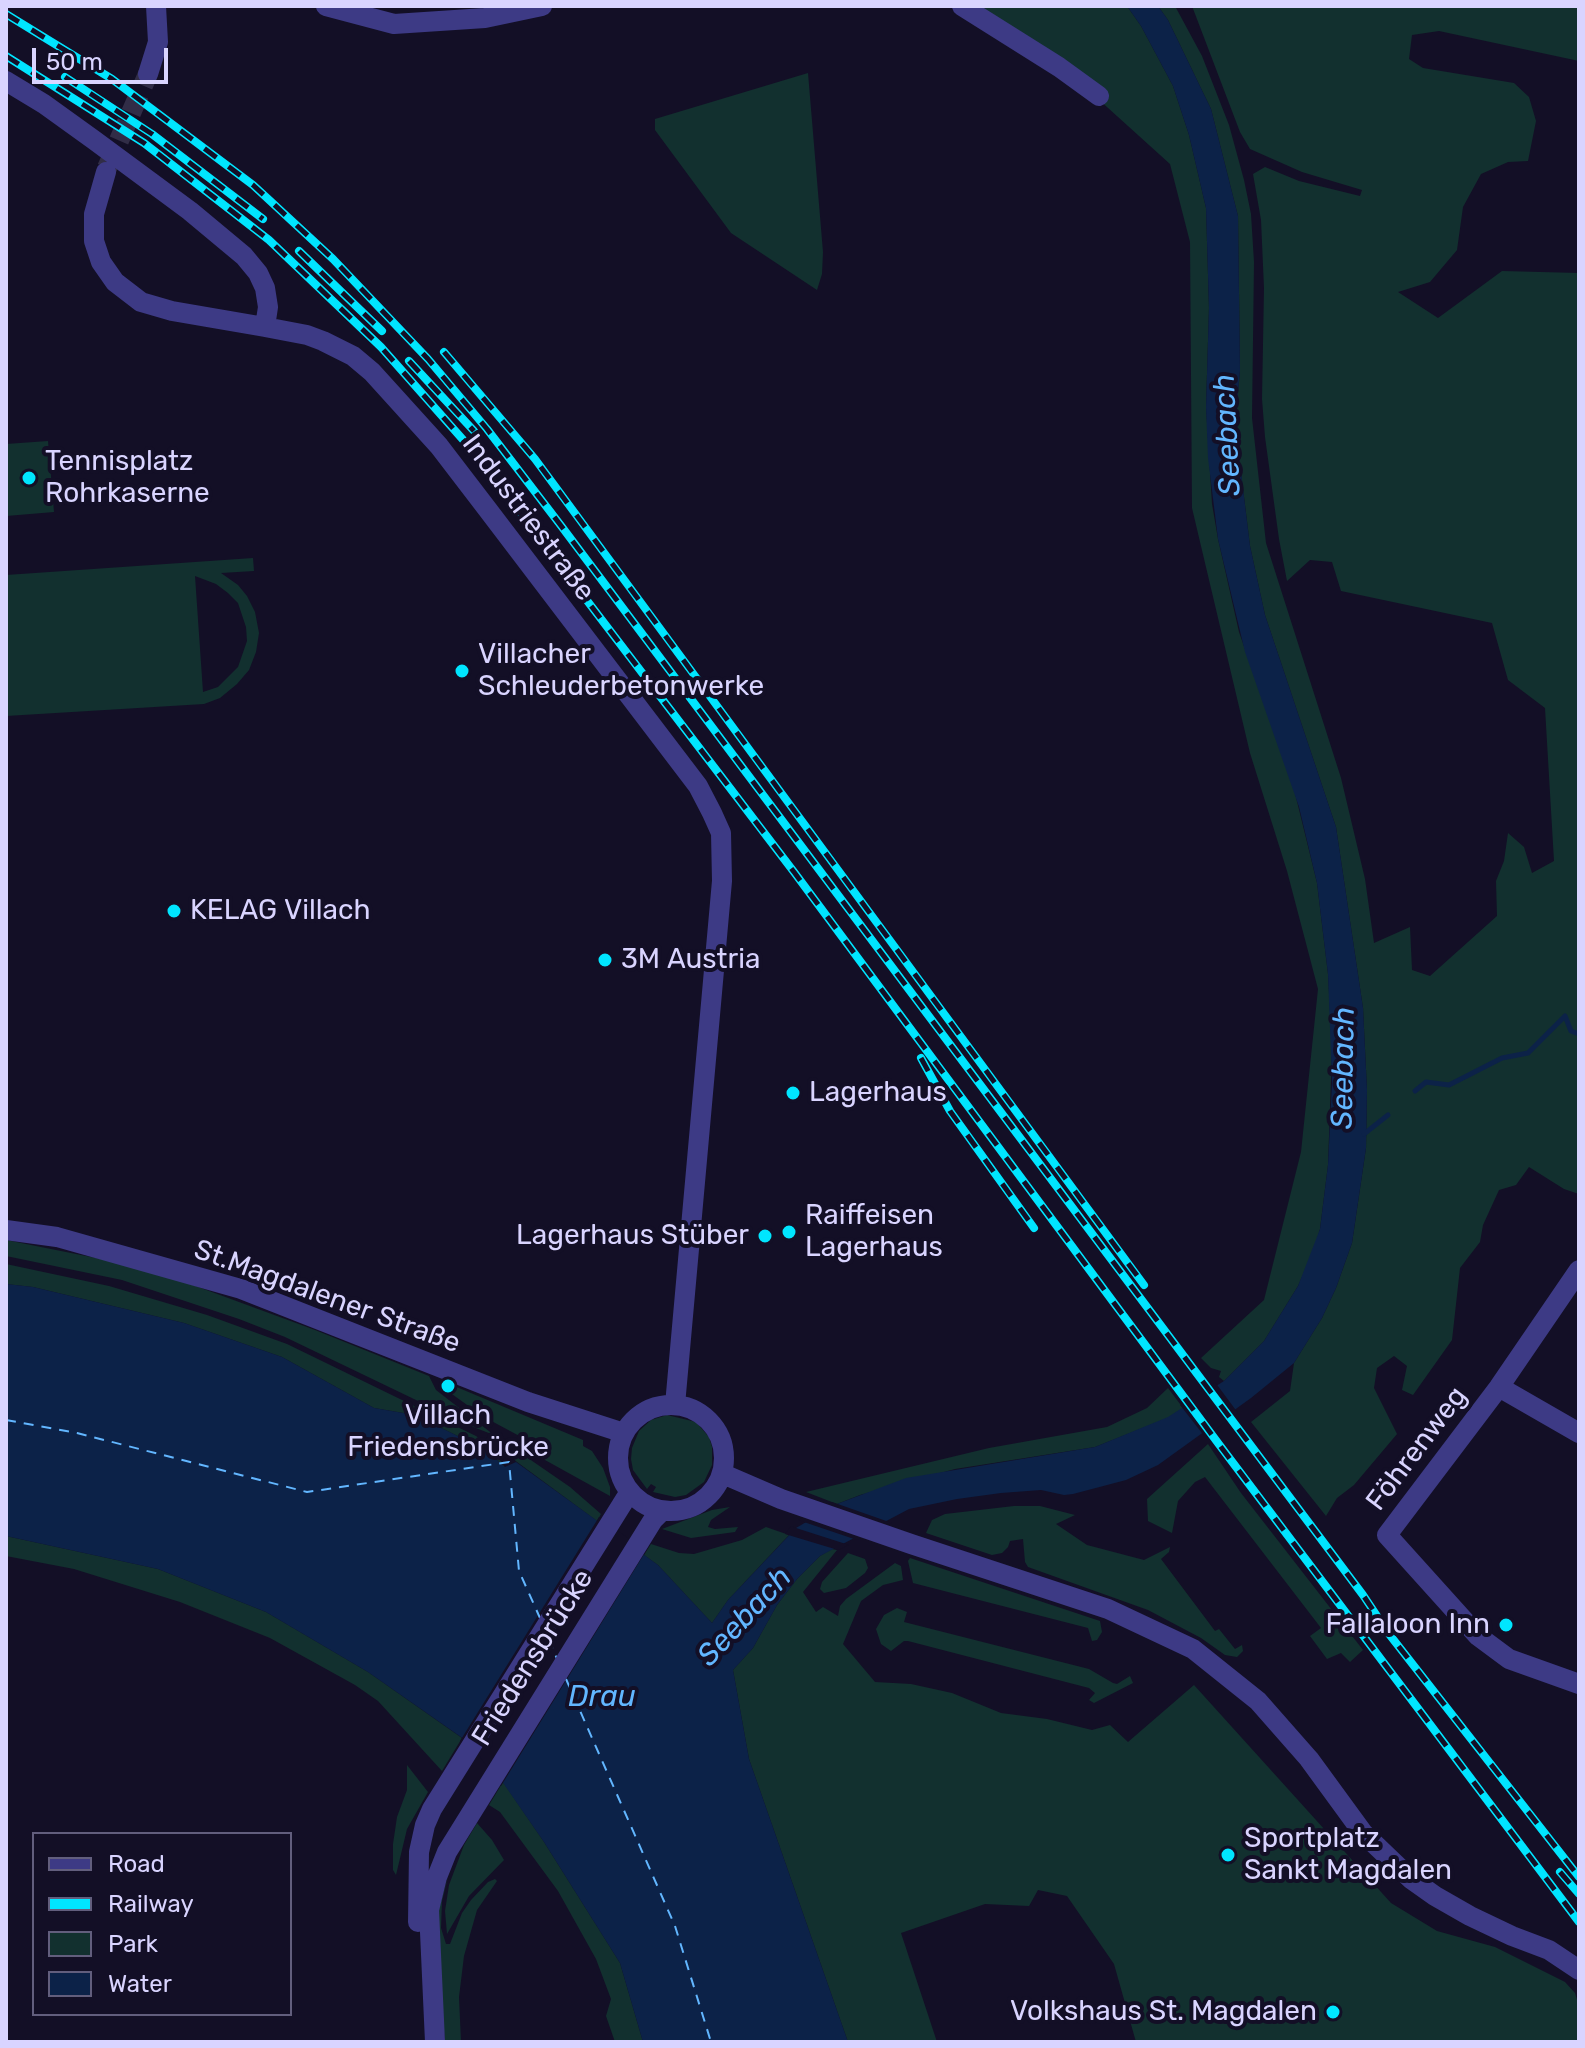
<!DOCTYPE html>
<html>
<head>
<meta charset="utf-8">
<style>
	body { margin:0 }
	#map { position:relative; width:1585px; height:2048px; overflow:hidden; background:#130f26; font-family:Rubik,sans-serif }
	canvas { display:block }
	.frame { position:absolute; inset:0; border:8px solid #d9d4ff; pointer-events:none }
	.legend { position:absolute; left:32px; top:1832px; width:260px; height:184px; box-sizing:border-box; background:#130f26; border:2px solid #625e7d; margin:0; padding:10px 14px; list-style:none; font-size:24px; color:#d9d4ff }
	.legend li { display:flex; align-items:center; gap:16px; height:40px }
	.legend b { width:40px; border:2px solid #625e7d }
	.scale { position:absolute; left:32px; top:48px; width:136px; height:36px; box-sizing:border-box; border:4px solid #d9d4ff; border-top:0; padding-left:10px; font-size:24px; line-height:28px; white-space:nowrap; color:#d9d4ff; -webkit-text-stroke:6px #130f26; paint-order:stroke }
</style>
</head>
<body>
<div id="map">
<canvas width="1585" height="2048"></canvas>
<div class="frame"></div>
<ul class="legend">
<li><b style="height:10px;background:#3d3a85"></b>Road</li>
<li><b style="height:10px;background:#00e5ff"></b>Railway</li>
<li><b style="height:22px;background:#12302f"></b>Park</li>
<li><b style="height:22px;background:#0c2248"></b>Water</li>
</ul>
<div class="scale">50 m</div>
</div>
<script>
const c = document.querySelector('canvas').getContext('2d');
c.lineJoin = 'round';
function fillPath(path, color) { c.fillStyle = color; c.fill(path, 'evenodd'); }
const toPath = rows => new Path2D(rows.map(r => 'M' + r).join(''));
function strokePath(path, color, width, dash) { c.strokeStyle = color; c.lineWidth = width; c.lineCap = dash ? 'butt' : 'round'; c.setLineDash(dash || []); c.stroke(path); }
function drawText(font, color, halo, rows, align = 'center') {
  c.font = font + ' Rubik,sans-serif'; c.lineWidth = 8; c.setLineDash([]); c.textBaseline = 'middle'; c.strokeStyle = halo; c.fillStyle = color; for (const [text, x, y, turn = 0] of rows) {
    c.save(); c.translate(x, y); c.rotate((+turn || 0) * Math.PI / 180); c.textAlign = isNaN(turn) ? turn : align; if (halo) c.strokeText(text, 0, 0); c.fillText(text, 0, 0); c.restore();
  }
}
fillPath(toPath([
	[973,6,1127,6,1141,26,1173,86,1189,135,1206,208,1209,308,1206,407,1212,504,1218,539,1239,632,1293,785,1317,883,1328,974,1332,1050,1328,1165,1320,1229,1314,1250,1298,1286,1264,1341,1224,1381,1219,1377,1221,1371,1211,1368,1201,1358,1264,1300,1301,1152,1318,989,1287,871,1250,753,1192,508,1190,242,1170,164,1045,51],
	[1158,6,1175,6,1202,56,1229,125,1244,180,1251,214,1254,262,1252,418,1266,543,1341,778,1365,879,1374,943,1410,927,1412,970,1430,976,1497,916,1496,881,1504,861,1508,833,1524,847,1532,873,1554,861,1545,708,1508,680,1492,623,1341,591,1332,562,1310,560,1287,581,1279,539,1265,437,1262,399,1264,288,1261,220,1253,174,1265,167,1299,181,1360,196,1362,190,1302,172,1250,149,1240,132,1192,6,1579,6,1579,61,1439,31,1412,35,1409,59,1423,68,1514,83,1529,97,1536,121,1528,161,1508,162,1481,174,1463,207,1457,250,1430,282,1398,292,1438,318,1502,271,1579,273,1579,1194,1564,1189,1529,1167,1516,1185,1499,1190,1483,1225,1480,1242,1460,1268,1452,1340,1413,1395,1402,1390,1407,1366,1394,1356,1377,1368,1374,1388,1397,1434,1354,1485,1337,1498,1326,1516,1251,1422,1290,1391,1294,1363,1322,1318,1336,1288,1352,1243,1366,1148,1367,1090,1363,1008,1336,827,1265,615,1250,546,1235,423,1240,371,1238,216,1211,109,1168,20],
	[808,73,823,252,822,274,817,290,731,233,655,130,655,119],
	[48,441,54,512,6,516,6,444],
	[253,558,254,571,221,573,238,585,247,596,255,612,259,633,256,652,249,670,237,684,220,698,204,704,6,716,6,575],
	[195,576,216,584,228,593,238,603,246,627,247,641,238,667,218,687,203,692],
	[6,1240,136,1266,182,1281,315,1330,429,1376,436,1390,494,1435,468,1425,285,1337,239,1319,122,1280,6,1256],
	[6,1264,109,1286,207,1315,287,1344,476,1436,488,1444,505,1467,486,1450,415,1415,374,1408,282,1357,184,1323,33,1287,6,1284],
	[447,1383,583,1440,583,1446,592,1451,603,1468,610,1487,610,1496,545,1460,525,1439,484,1417,449,1392,444,1387],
	[1168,1388,1183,1408,1168,1418,1095,1447,955,1469,860,1495,837,1504,806,1492,989,1448,1107,1427,1147,1408],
	[667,1415,696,1422,709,1437,712,1447,712,1465,704,1482,686,1495,675,1497,653,1492,656,1487,651,1484,647,1489,633,1470,631,1459,632,1448,639,1431,651,1420],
	[1208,1444,1241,1493,1363,1650,1350,1662,1341,1653,1327,1659,1310,1636,1321,1628,1205,1477,1195,1482,1178,1501,1172,1533,1148,1521,1147,1499],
	[498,1445,525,1456,570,1487,601,1514,597,1521,517,1462],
	[1014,1506,1040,1506,1075,1515,1056,1524,1087,1545,1144,1560,1170,1547,1169,1552,1161,1559,1215,1631,1219,1629,1235,1649,1242,1645,1243,1651,1237,1657,1225,1655,1201,1638,1148,1610,1028,1567,1025,1562,1023,1539,1010,1541,1008,1547,1002,1553,992,1555,926,1533,932,1520,945,1514],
	[730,1507,711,1520,708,1527,715,1529,738,1527,735,1532,691,1538,662,1529,712,1510],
	[766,1527,789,1535,728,1600,712,1623,658,1565,644,1555,651,1544,679,1553,694,1554,742,1540],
	[6,1536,158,1569,266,1612,368,1672,462,1738,442,1771,378,1701,355,1685,270,1638,180,1602,74,1569,6,1556],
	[832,1549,837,1550,803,1592,816,1612,823,1607,838,1616,840,1606,846,1599,895,1563,901,1566,903,1580,883,1585,861,1601,843,1644,875,1682,911,1684,952,1693,1001,1713,1047,1719,1092,1730,1110,1725,1128,1742,1194,1685,1391,1903,1437,1931,1495,1947,1565,1982,1575,1993,1579,2006,1579,2042,1136,2042,1114,1964,1067,1896,1038,1890,1029,1906,985,1904,901,1933,937,2042,848,2042,749,1759,733,1670,753,1648,777,1605,797,1579,820,1556],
	[848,1553,865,1559,868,1568,865,1573,846,1588,824,1593,820,1589,822,1582],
	[910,1558,1100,1621,1102,1632,1097,1640,1092,1641,1088,1628,913,1583,908,1561],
	[897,1608,907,1612,904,1622,1089,1669,1113,1683,1117,1684,1130,1676,1133,1683,1094,1703,1089,1700,1095,1693,1089,1688,908,1641,904,1641,891,1651,881,1644,876,1629,884,1615],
	[407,1765,428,1792,407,1829,396,1875,393,1870,393,1844,397,1817,407,1790],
	[503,1782,544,1842,620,1963,643,2042,615,2042,606,2016,611,1999,596,1959,558,1891,500,1812,489,1805],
	[477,1823,492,1840,504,1860,469,1896,447,1934,445,1911,449,1885,464,1845],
	[449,1873,442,1901,441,1928,446,1944,450,1944,462,1913,471,1900,488,1882,495,1879,497,1881,477,1910,464,1956,459,1997,461,2042,445,2042,437,1952,436,1919]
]), '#12302f');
fillPath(toPath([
	[1127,6,1158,6,1168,20,1211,109,1238,216,1240,371,1235,423,1250,546,1265,615,1336,827,1363,1008,1367,1090,1366,1148,1352,1243,1336,1288,1322,1318,1294,1363,1251,1398,1158,1465,1126,1480,1073,1494,1064,1495,1041,1490,1001,1493,957,1499,909,1509,820,1556,797,1579,777,1605,753,1648,733,1670,749,1759,848,2042,643,2042,620,1963,544,1842,481,1751,368,1672,266,1612,158,1569,6,1536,6,1284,33,1287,184,1323,282,1357,374,1408,415,1415,486,1450,505,1467,516,1462,658,1565,712,1623,728,1600,796,1528,837,1504,906,1478,1095,1447,1168,1417,1224,1381,1264,1341,1298,1286,1320,1229,1328,1165,1332,1083,1328,974,1317,883,1299,807,1245,652,1218,539,1208,458,1206,407,1209,308,1206,208,1189,135,1173,86,1141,26]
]), '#0c2248');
fillPath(toPath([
	[1215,1382,1238,1413,1205,1437,1180,1405],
	[832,1502,892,1523,857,1540,798,1520],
	[599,1517,646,1551,501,1786,478,1754,460,1741],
	[791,1526,796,1528,849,1545,838,1550,785,1534]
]), '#130f26');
strokePath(toPath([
	[1415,1091,1426,1082,1449,1085,1502,1058,1528,1053,1565,1016,1571,1031,1579,1034],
	[1364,1134,1388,1115]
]), '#0c2248', 5);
strokePath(toPath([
	[6,1420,77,1433,307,1492,509,1462,519,1571,540,1618],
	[549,1639,557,1659],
	[566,1679,675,1926,711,2042]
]), '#62b6ff', 2, [10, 8]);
strokePath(toPath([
	[107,168,148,74]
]), '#312d47', 20, [20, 10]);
strokePath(toPath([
	[326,6,394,24,485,18,542,6],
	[962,6,1059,67,1099,96],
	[1579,1270,1499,1387,1387,1535,1478,1636,1509,1659,1579,1684],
	[1499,1387,1579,1433]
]), '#3d3a85', 20);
strokePath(toPath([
	[148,74,158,42,156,6],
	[6,81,44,104,94,140,190,211,244,256,258,273,265,288,268,307,265,327,307,335,323,341,353,356,372,372,439,446,488,510,698,786,712,813,721,833,722,881,675,1405],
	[106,172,94,214,94,241,101,262,115,282,141,302,172,311,265,327],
	[6,1230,57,1237,241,1289,528,1402,624,1433],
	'618 1458a53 53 0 1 1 106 0a53 53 0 1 1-106 0Z',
	[723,1474,781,1499,911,1544,1108,1609,1193,1649,1258,1701,1309,1759,1363,1833,1411,1879,1435,1896,1470,1916,1512,1936,1549,1950,1579,1970],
	[418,1922,419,1852,425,1825,432,1809,629,1493],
	[435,2042,429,1910,437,1877,447,1852,653,1520,662,1511]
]), '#3d3a85', 20);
const rail = toPath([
	[6,14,112,79,253,185,333,259,428,359,487,429,562,527,1363,1595,1389,1634,1579,1877],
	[6,56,144,143,269,240,381,347,473,451,794,872,1218,1443,1579,1922],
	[65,77,152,134,263,219],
	[299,251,382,331],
	[444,352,535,459,1144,1285],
	[409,361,474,431],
	[921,1058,950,1111,1034,1228],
	[1560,1872,1579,1894]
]);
strokePath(rail, '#00e5ff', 8);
strokePath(rail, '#130f26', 5, [15]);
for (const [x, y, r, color] of [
	[29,478,8,"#00e5ff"],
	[462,671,8,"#00e5ff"],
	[174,911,8,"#00e5ff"],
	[605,960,8,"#00e5ff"],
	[793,1093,8,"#00e5ff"],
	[789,1232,8,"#00e5ff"],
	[765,1236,8,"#00e5ff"],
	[448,1386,8,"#00e5ff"],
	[1506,1625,8,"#00e5ff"],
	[1228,1855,8,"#00e5ff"],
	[1333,2012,8,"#00e5ff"]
]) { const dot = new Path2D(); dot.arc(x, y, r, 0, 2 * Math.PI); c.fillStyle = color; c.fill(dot); strokePath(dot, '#130f26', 3); }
drawText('28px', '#d9d4ff', '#130f26', [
	["Tennisplatz",45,462],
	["Rohrkaserne",45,494],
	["Villacher",478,655],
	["Schleuderbetonwerke",478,687],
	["KELAG Villach",190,911],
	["3M Austria",621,960],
	["Lagerhaus",809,1093],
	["Raiffeisen",805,1216],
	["Lagerhaus",805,1248],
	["Lagerhaus Stüber",749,1236,"right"],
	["Villach",448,1416,"center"],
	["Friedensbrücke",448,1448,"center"],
	["Fallaloon Inn",1490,1625,"right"],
	["Sportplatz",1244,1839],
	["Sankt Magdalen",1244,1871],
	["Volkshaus St. Magdalen",1317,2012,"right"]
], 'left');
drawText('28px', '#d9d4ff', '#130f26', [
	["Industriestraße",528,518,53],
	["St.Magdalener Straße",327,1297,20],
	["Föhrenweg",1417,1449,-53],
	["Friedensbrücke",533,1658,-58]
]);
drawText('italic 30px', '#62b6ff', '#130f26', [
	["Seebach",1228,435,-93],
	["Seebach",1344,1068,-89],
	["Seebach",745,1617,-47],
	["Drau",602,1697]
]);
</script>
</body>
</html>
